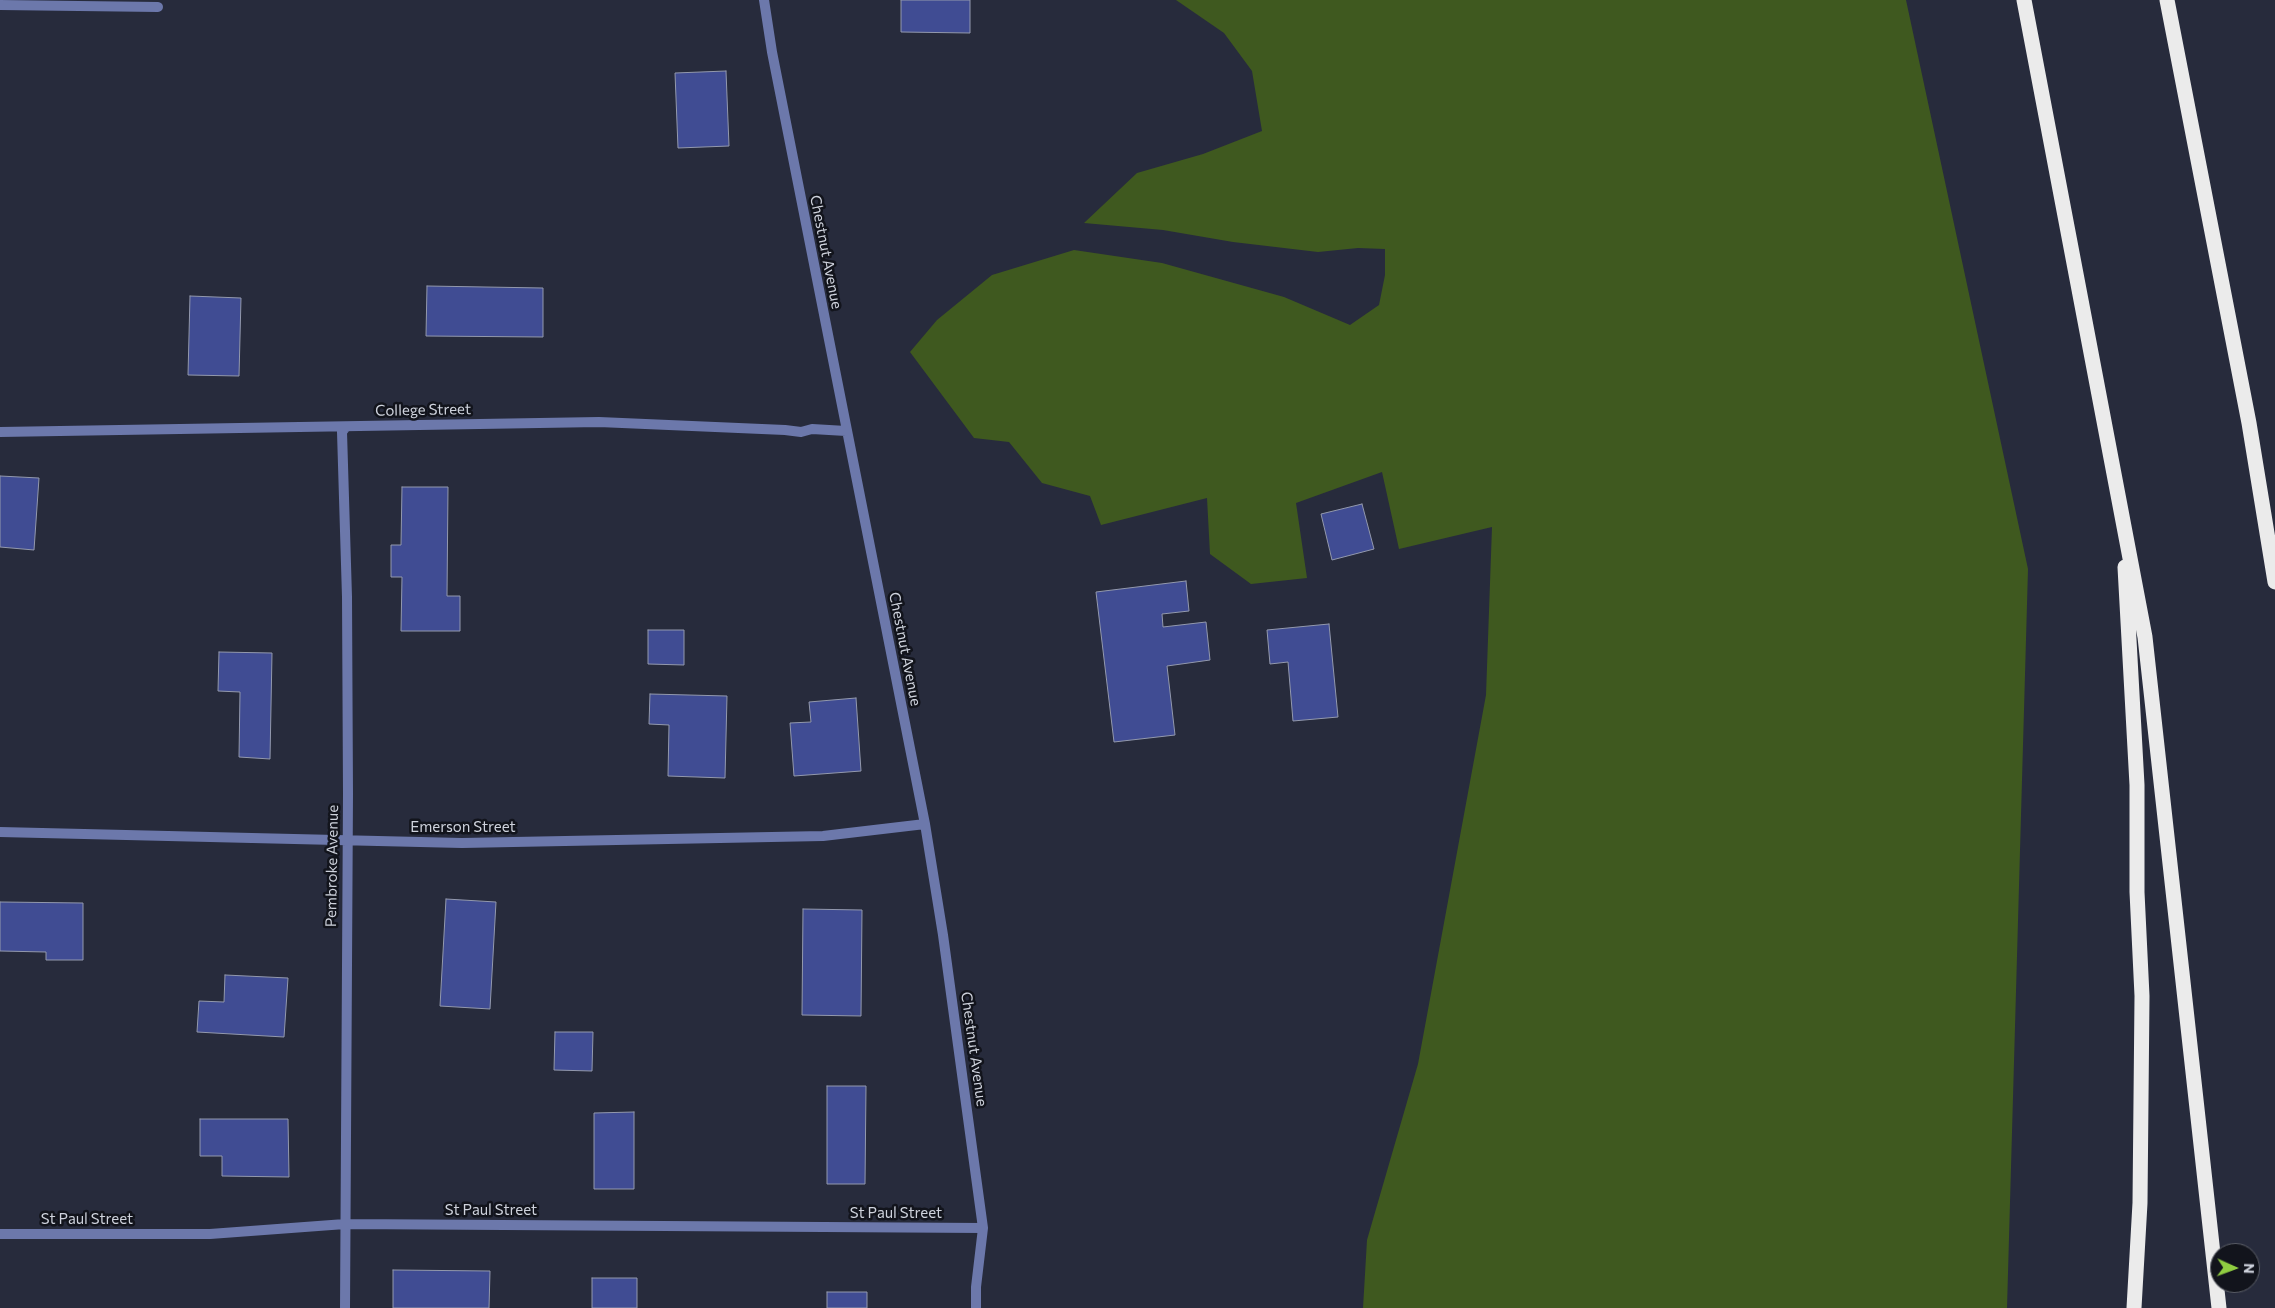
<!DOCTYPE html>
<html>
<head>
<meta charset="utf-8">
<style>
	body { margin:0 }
	#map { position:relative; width:2275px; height:1308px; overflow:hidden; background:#272b3c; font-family:Commissioner,sans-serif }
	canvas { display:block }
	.north { position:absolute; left:2210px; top:1243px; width:50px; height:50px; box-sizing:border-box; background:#12141c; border:1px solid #5d6069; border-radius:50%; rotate:92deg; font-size:14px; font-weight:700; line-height:20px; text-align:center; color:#ced2dc }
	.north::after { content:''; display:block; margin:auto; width:18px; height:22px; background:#90cd41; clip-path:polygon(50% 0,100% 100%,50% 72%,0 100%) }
</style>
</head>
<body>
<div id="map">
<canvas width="2275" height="1308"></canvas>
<div class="north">N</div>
</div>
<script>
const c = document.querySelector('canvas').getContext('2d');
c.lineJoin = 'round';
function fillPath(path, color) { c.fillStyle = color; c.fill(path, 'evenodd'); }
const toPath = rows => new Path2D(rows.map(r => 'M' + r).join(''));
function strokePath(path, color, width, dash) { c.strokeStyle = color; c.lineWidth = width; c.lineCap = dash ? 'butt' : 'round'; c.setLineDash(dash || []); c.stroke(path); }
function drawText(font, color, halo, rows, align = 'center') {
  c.font = font + ' Commissioner,sans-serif'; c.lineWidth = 5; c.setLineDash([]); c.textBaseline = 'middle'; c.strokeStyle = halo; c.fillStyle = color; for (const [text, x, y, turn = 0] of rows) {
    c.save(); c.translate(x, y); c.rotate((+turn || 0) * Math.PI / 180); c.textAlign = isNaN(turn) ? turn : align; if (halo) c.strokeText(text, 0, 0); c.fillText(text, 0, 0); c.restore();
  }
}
fillPath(toPath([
	[1176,0,1906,0,2028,569,2007,1308,1363,1308,1367,1240,1418,1064,1486,695,1492,527,1399,549,1382,472,1296,503,1307,578,1251,584,1210,554,1207,498,1101,525,1090,496,1042,483,1009,442,974,438,910,352,937,320,992,275,1074,250,1162,263,1284,297,1350,325,1379,305,1385,275,1385,249,1358,248,1318,252,1233,242,1163,230,1084,223,1137,173,1203,154,1262,131,1252,71,1224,33]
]), '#3f591f');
const building = toPath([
	[901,0,970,0,970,33,901,32,901,0],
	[726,71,729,146,678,148,675,73,726,71],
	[427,286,543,288,543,337,426,336,427,286],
	[190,296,241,298,239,376,188,375,190,296],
	[0,476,39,478,34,550,0,547,0,476],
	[402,487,448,487,447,596,460,596,460,631,401,631,402,577,391,577,391,545,401,545,402,487],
	[1362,504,1374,549,1332,560,1321,514,1362,504],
	[1186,581,1189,611,1162,614,1163,627,1206,622,1210,660,1167,666,1175,735,1114,742,1096,592,1186,581],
	[1329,624,1338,717,1293,721,1288,662,1270,664,1267,630,1329,624],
	[648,630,684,630,684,665,648,664,648,630],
	[219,652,272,653,270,759,239,757,240,692,218,691,219,652],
	[650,694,727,696,725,778,668,776,669,725,649,724,650,694],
	[856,698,861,771,794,776,790,723,811,722,809,702,856,698],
	[446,899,496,902,490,1009,440,1006,446,899],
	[0,902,83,903,83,960,46,960,46,952,0,951,0,902],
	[803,909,862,910,861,1016,802,1015,803,909],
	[225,975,288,978,284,1037,197,1032,199,1001,224,1002,225,975],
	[555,1032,593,1032,592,1071,554,1070,555,1032],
	[827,1086,866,1086,865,1184,827,1184,827,1086],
	[634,1112,634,1189,594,1189,594,1113,634,1112],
	[200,1119,288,1119,289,1177,222,1176,222,1156,200,1156,200,1119],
	[393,1270,490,1271,489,1308,393,1308,393,1270],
	[592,1278,637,1278,637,1308,592,1308,592,1278],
	[827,1292,867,1292,867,1308,827,1308,827,1292]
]);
fillPath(building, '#404c93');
strokePath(building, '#9399ad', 1);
strokePath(toPath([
	[764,0,772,52,925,824,943,935,983,1228,976,1287,976,1308],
	[0,5,158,7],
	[0,432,599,422,785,430,801,432,812,429,846,431],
	[0,832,462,843,823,836,925,824],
	[0,1234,210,1234,345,1224,983,1228],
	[345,1308,348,794,347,597,342,432,346,427]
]), '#6c78ab', 10);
strokePath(toPath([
	[2024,0,2145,637,2219,1308],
	[2167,0,2249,423,2275,582],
	[2125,567,2137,785,2137,892,2142,996,2140,1203,2134,1308]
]), '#ebebeb', 15);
drawText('15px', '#ced2dc', '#12141c', [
	["Chestnut Avenue",826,252,79],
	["College Street",423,410,-1],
	["Chestnut Avenue",905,649,79],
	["Emerson Street",463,827],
	["Pembroke Avenue",332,866,-89],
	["Chestnut Avenue",974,1049,82],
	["St Paul Street",491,1210],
	["St Paul Street",896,1213],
	["St Paul Street",87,1219]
]);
</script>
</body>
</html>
